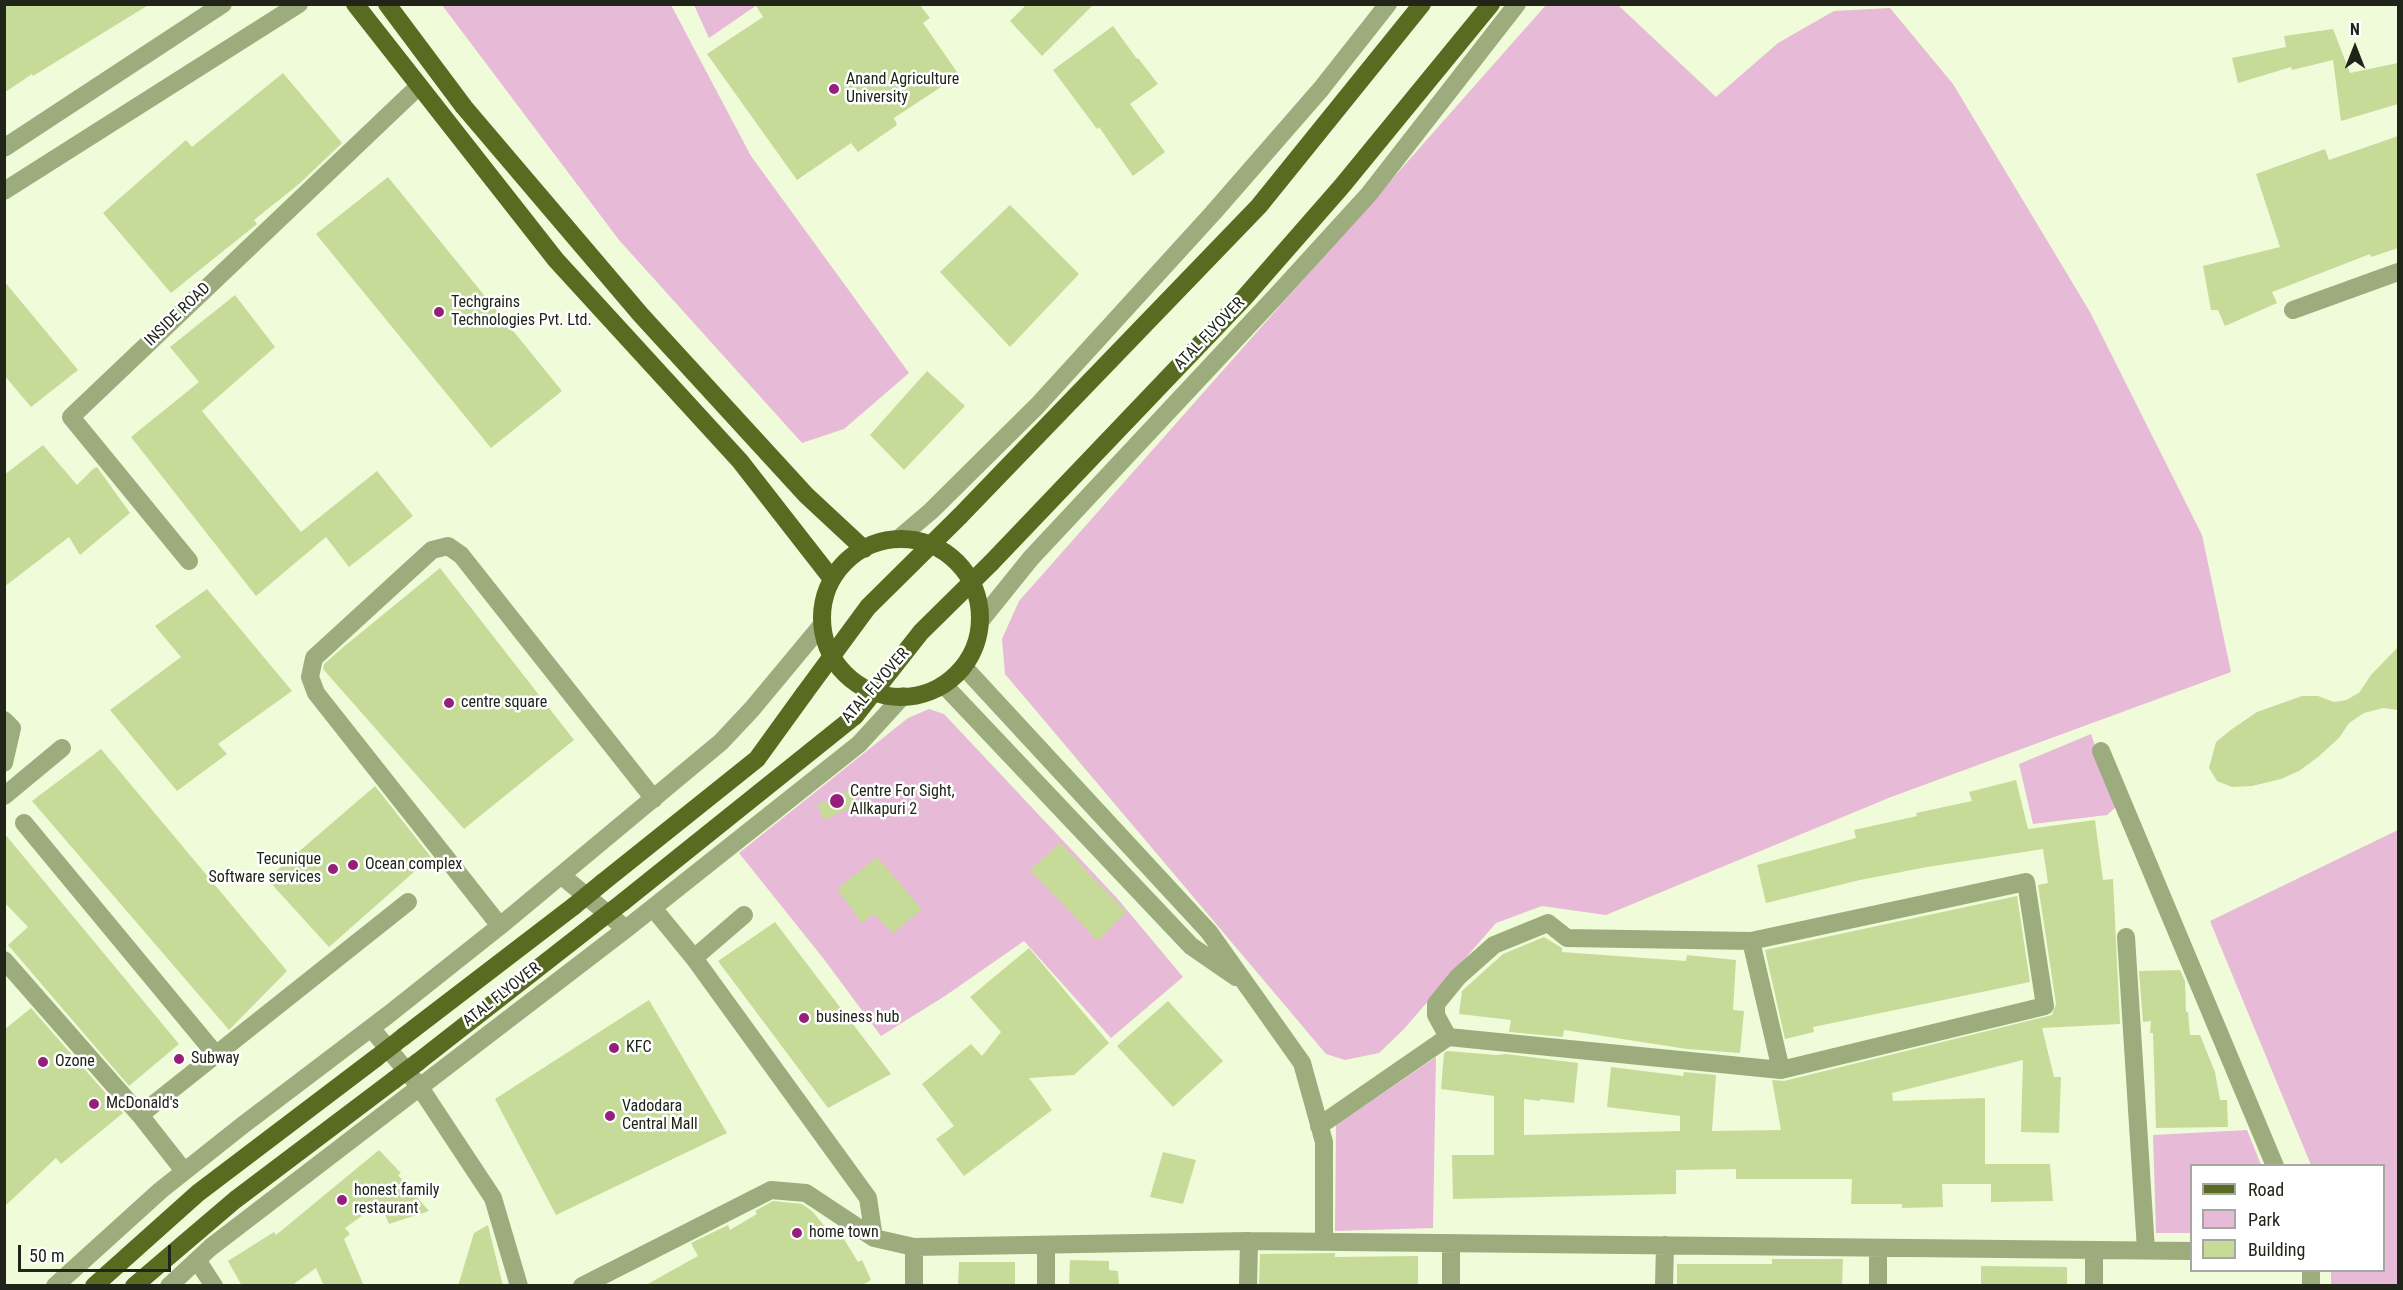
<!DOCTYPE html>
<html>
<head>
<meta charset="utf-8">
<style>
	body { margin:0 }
	#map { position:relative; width:2403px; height:1290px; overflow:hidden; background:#f0fbd9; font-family:"Roboto Condensed",sans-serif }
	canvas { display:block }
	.frame { position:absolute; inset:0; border:6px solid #212418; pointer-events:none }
	.legend { position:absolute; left:2190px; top:1164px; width:195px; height:108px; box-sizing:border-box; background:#fff; border:2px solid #a6a7a3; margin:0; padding:8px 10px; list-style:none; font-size:18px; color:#212418 }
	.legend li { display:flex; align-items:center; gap:12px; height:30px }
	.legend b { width:30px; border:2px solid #a6a7a3 }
	.north { position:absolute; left:2325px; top:18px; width:60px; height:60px; -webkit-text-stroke:4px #fff; paint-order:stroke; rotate:0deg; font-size:16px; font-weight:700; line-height:24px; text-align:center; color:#212418 }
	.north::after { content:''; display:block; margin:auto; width:21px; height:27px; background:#212418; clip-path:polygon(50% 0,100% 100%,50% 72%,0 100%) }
	.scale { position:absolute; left:18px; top:1245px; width:153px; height:27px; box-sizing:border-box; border:3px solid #212418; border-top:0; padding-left:8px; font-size:18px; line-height:21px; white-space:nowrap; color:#212418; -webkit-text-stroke:4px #fff; paint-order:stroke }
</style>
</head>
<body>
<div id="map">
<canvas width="2403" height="1290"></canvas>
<div class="frame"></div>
<ul class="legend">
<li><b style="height:8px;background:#596b20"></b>Road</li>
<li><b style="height:16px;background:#e7bad7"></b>Park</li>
<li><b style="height:16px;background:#c7db98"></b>Building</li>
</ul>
<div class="north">N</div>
<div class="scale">50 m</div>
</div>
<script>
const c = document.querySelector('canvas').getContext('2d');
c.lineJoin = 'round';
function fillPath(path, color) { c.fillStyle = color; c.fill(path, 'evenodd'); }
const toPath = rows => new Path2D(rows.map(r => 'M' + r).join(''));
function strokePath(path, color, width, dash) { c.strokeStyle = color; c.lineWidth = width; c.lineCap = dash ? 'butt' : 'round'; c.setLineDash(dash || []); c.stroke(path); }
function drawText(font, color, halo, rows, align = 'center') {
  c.font = font + ' "Roboto Condensed",sans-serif'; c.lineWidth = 5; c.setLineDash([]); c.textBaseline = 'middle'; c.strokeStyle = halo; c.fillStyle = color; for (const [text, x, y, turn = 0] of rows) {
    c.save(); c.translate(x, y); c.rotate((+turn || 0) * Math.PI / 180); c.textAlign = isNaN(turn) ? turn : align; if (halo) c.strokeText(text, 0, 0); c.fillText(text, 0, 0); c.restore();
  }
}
fillPath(toPath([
	[442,5,671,5,751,156,909,373,844,429,802,443,619,240],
	[694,5,757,5,709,38],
	[1546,5,1618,5,1716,97,1778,43,1834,11,1890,8,1953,84,2090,312,2202,535,2231,672,1891,797,1606,915,1542,906,1496,923,1403,1030,1379,1053,1345,1060,1326,1054,1005,674,1002,639,1019,601],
	[929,709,944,714,1116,897,1183,977,1111,1038,1024,941,945,996,881,1036,823,958,739,853,908,718],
	[2091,734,2117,806,2107,815,2033,824,2019,764],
	[2398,830,2398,1285,2331,1285,2331,1271,2384,1270,2384,1166,2311,1165,2210,921],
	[1436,1057,1433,1228,1335,1231,1336,1125],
	[2247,1130,2261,1165,2192,1166,2191,1233,2156,1233,2153,1135]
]), '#e7bad7');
fillPath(toPath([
	[4,4,150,4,33,76,32,74,4,93],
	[755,4,919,4,930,18,923,23,959,75,894,118,897,125,858,152,851,143,797,180,707,54,763,17],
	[1027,4,1094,4,1042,56,1010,21],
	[1113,26,1137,59,1138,58,1158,84,1130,104,1165,152,1133,176,1099,127,1097,129,1053,70],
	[2333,29,2350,73,2398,63,2398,104,2341,121,2333,60,2292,70,2291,67,2238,83,2232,58,2286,47,2284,36],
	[283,73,342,143,299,184,254,220,257,224,171,293,103,213,186,140,192,147],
	[2398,136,2398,248,2371,257,2370,254,2272,292,2277,303,2225,326,2218,310,2211,310,2203,266,2280,247,2256,174,2325,149,2329,160],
	[388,177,562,391,491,448,316,234],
	[1010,205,1079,274,1010,347,940,272],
	[4,281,78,370,31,407,4,375],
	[235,295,275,347,202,411,301,532,377,471,413,516,349,567,326,537,256,596,131,437,199,382,170,347],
	[927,371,965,406,904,470,870,435],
	[43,445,77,485,93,469,97,467,130,513,80,555,69,537,4,587,4,475],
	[440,568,574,740,464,829,323,669,324,664,341,649],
	[207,589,292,691,218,744,227,754,177,791,110,710,181,657,155,626],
	[2398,647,2398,710,2383,708,2364,713,2349,723,2339,738,2318,757,2299,771,2281,779,2252,786,2232,787,2217,781,2209,768,2216,742,2232,729,2257,712,2302,696,2318,696,2334,702,2346,700,2359,693,2371,675],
	[101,749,287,971,229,1030,32,801],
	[2016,780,2028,829,2095,820,2103,880,2113,879,2120,1024,2042,1028,2054,1077,2061,1077,2059,1133,2021,1132,2023,1060,1892,1093,1893,1101,1985,1098,1985,1164,2050,1164,2053,1201,1991,1202,1991,1184,1942,1184,1943,1207,1902,1208,1902,1204,1851,1204,1852,1179,1736,1179,1736,1169,1676,1170,1676,1194,1453,1199,1452,1155,1494,1155,1494,1096,1441,1089,1444,1053,1447,1051,1497,1055,1506,1054,1578,1063,1574,1103,1540,1099,1540,1101,1524,1099,1524,1135,1680,1131,1680,1116,1607,1107,1611,1067,1683,1076,1684,1072,1716,1075,1712,1131,1781,1130,1772,1080,1784,1081,2052,1015,2056,1004,2038,885,2048,883,2043,849,1927,867,1860,880,1766,903,1757,865,1856,838,1854,830,1917,816,1916,813,1972,801,1969,792],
	[375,786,431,857,329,947,267,879],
	[849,790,856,805,824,820,817,805],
	[4,833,179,1044,129,1086,8,945,28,927,4,902],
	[1060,843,1126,912,1098,941,1030,870],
	[877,857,922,909,893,933,874,914,862,923,837,889],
	[2017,896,2030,982,1813,1027,1814,1032,1785,1039,1765,950],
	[775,922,891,1074,828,1108,718,961],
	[1544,937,1562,948,1562,952,1686,961,1687,955,1736,960,1733,1010,1744,1011,1740,1053,1687,1049,1564,1030,1563,1037,1509,1032,1511,1020,1459,1014,1462,991,1503,954],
	[1029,948,1109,1043,1074,1075,1029,1078,1052,1110,964,1176,936,1139,954,1126,922,1084,971,1044,982,1056,1001,1032,970,997],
	[2180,970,2185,981,2186,1012,2188,1012,2190,1035,2200,1035,2215,1072,2220,1100,2227,1100,2228,1127,2156,1128,2153,1033,2150,1033,2151,1021,2143,1022,2139,971],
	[649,1000,727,1133,556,1215,495,1099],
	[1168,1001,1223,1061,1173,1107,1117,1046],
	[31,1008,123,1113,61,1164,56,1158,4,1207,4,1030],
	[379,1150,401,1173,398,1175,429,1211,389,1224,380,1203,345,1228,350,1234,344,1239,364,1286,324,1286,316,1268,291,1286,242,1286,228,1261,274,1232,276,1235],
	[1163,1152,1196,1160,1183,1204,1150,1197],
	[773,1201,802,1204,812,1211,832,1235,839,1231,858,1262,862,1260,871,1280,861,1286,644,1286,698,1256,691,1243,728,1225,730,1230,757,1214,755,1211],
	[488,1225,503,1286,458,1286,474,1233],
	[1335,1253,1335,1257,1418,1256,1418,1286,1259,1286,1260,1254],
	[1772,1259,1843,1259,1842,1286,1677,1286,1677,1264,1772,1264],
	[1070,1260,1109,1261,1109,1270,1118,1271,1119,1286,1069,1286],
	[959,1262,1015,1262,1015,1286,958,1286],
	[1981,1266,2067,1267,2067,1286,1981,1286]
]), '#c7db98');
strokePath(toPath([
	[4,148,223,4],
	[4,191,299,4],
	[2293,310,2398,272],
	[898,539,931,511,1037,406,1213,213,1321,89,1388,4],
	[189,561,71,417,419,86],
	[981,620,1031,558,1277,295,1369,194,1517,4],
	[964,667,1209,932,1302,1063,1324,1142,1324,1242],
	[944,685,1191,946,1236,977],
	[4,720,12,728,4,763],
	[2101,751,2275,1166],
	[4,796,62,748],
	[24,823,217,1056],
	[562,876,620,924],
	[653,908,694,958,868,1198,874,1238],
	[500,926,316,693,310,677,314,658,432,550,448,546,461,555,654,799],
	[2126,937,2146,1250],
	[1751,941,1781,1070],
	[694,958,744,915],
	[4,960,140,1115,184,1171],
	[371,1028,419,1086,493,1198,519,1286],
	[140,1115,408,902],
	[1319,1126,1448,1037,1781,1070,2045,1006,2026,882,1751,941,1567,938,1548,923,1494,945,1458,977,1436,1004,1436,1015,1448,1037],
	[1451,1243,1451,1286],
	[914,1247,914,1286],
	[1878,1248,1878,1286],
	[2094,1250,2094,1286],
	[197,1260,214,1286],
	[55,1286,161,1190,243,1125,388,1015,500,926,721,742,752,709,821,626],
	[169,1286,211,1247,626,929,859,744,903,696],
	[582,1286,771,1190,806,1193,874,1238,914,1247,1249,1241,2192,1251],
	[1046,1286,1046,1245],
	[1248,1286,1249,1241],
	[1664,1286,1665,1245],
	[2311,1286,2311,1270]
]), '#9dac7c', 18);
strokePath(toPath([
	[355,4,556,260,740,461,832,579],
	[387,4,464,107,641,315,806,495,864,549],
	[960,516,1259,206,1422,4],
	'822 618a79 79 0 1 1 158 0a79 79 0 1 1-158 0Z',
	[991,563,1244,298,1342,186,1491,4],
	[602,883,757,759,804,694],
	[623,902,855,716],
	[403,1037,574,906],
	[418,1062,592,926],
	[94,1286,198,1193,376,1058],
	[134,1286,235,1200,394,1080]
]), '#596b20', 18);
strokePath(toPath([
	[804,694,868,607,960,516],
	[855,716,921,632,991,563],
	[574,906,602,883],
	[592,926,623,902],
	[376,1058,403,1037],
	[394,1080,418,1062]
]), '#596b20', 18);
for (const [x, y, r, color] of [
	[834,89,6,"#961f7b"],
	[439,312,6,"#961f7b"],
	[449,703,6,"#961f7b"],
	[837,801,8,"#961f7b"],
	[353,865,6,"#961f7b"],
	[333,869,6,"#961f7b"],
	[804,1018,6,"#961f7b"],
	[614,1048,6,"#961f7b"],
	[179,1059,6,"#961f7b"],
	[43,1062,6,"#961f7b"],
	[94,1104,6,"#961f7b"],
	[610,1116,6,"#961f7b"],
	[342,1200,6,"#961f7b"],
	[797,1233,6,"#961f7b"]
]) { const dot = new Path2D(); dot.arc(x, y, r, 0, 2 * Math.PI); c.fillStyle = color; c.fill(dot); strokePath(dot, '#fff', 2); }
drawText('16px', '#212418', '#fff', [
	["Anand Agriculture",846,80],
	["University",846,98],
	["Techgrains",451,303],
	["Technologies Pvt. Ltd.",451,321],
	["centre square",461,703],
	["Centre For Sight,",850,792],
	["Allkapuri 2",850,810],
	["Tecunique",321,860,"right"],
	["Software services",321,878,"right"],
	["Ocean complex",365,865],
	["business hub",816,1018],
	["KFC",626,1048],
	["Subway",191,1059],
	["Ozone",55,1062],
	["McDonald's",106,1104],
	["Vadodara",622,1107],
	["Central Mall",622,1125],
	["honest family",354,1191],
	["restaurant",354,1209],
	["home town",809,1233]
], 'left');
drawText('16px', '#212418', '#fff', [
	["INSIDE ROAD",178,315,-44],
	["ATAL FLYOVER",1210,334,-46],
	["ATAL FLYOVER",876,686,-49],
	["ATAL FLYOVER",502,995,-38]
]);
</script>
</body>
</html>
